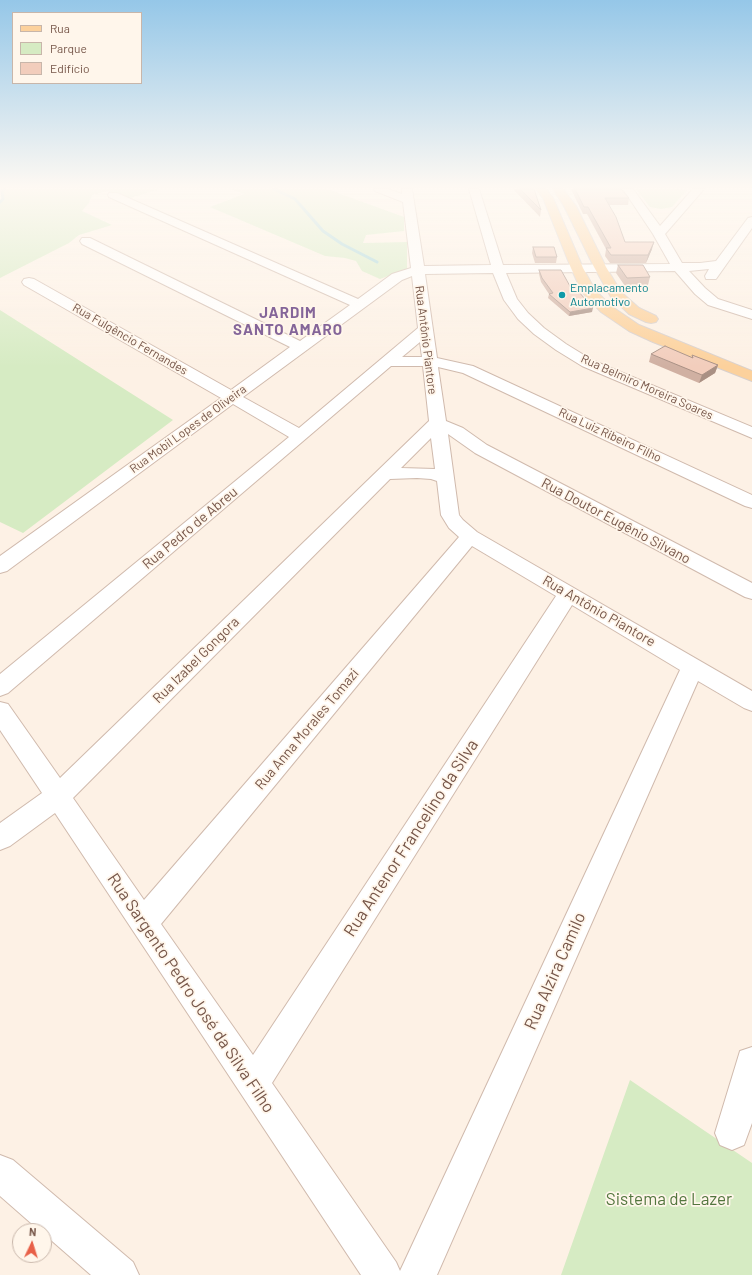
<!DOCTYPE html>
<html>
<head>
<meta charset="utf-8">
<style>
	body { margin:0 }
	#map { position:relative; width:752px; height:1275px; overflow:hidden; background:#fdf1e5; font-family:Barlow,sans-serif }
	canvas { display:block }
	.legend { position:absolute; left:12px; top:12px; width:130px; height:72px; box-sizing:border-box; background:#fff6eb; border:1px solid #c8b6aa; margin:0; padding:5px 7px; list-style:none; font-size:12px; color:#765649 }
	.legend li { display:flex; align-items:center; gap:8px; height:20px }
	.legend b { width:20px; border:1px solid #c8b6aa }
	.north { position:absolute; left:12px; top:1223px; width:40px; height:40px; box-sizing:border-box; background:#fff6eb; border:1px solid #c8b6aa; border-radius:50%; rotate:4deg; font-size:11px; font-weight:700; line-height:16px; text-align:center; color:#765649 }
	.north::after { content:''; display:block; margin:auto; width:14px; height:18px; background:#e86048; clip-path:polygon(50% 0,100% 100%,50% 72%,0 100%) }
</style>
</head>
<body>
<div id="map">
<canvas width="752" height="1275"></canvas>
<ul class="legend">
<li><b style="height:5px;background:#fcd19c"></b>Rua</li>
<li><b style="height:11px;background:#d6ebc3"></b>Parque</li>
<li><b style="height:11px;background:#f2cdbc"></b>Edifício</li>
</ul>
<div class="north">N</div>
</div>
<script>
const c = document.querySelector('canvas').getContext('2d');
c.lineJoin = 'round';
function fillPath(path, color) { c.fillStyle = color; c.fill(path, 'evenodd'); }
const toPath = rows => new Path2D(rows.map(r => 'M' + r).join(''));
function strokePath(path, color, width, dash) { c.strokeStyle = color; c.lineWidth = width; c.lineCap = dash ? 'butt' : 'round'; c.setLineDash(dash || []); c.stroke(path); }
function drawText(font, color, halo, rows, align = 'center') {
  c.font = font + ' Barlow,sans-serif'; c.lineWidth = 3.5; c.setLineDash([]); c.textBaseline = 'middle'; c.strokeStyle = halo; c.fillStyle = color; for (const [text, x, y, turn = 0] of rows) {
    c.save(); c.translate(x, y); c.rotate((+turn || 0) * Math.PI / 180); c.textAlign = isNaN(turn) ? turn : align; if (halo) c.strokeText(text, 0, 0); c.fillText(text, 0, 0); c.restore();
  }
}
fillPath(toPath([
	[4,189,160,189,127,199,108,191,92,195,89,203,82,211,112,225,79,235,69,243,0,278,0,202,3,199,2,191],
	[231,189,327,189,404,217,404,231,366,235,363,243,407,242,407,269,380,279,362,271,356,261,345,258,325,256,210,207,244,194],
	[636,189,677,189,687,190,672,207,661,209,650,207],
	[0,310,173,420,23,533,0,522],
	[630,1080,752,1163,752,1275,561,1275]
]), '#d6ebc3');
strokePath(toPath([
	[274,189,295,199,323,231,342,244,377,262],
	[0,202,3,199,2,191,4,189]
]), '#9fd4d9', 3);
const minor = toPath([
	[374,189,388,189,402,194,402,189,412,189,424,266,491,265,469,189,479,189,503,265,670,264,653,234,623,189,633,189,660,226,693,189,704,189,665,234,682,263,700,263,716,261,748,218,752,217,752,228,716,279,706,279,705,276,709,269,689,271,705,288,718,299,752,310,752,319,708,305,695,294,675,271,506,273,517,299,528,313,544,328,566,344,592,360,752,427,752,438,582,366,556,350,534,334,518,319,504,300,493,273,425,274,437,358,473,366,752,495,752,508,745,506,463,373,438,367,446,421,463,428,487,445,752,583,752,599,745,597,475,453,448,434,459,515,463,520,477,532,752,691,752,711,744,708,698,681,437,1275,361,1275,55,813,10,846,0,850,0,823,42,793,0,730,0,702,8,704,60,778,429,421,423,366,391,366,8,693,0,696,0,674,289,437,233,404,7,571,0,573,0,556,221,398,24,285,22,282,24,279,29,278,34,279,231,390,290,347,82,244,80,241,82,238,90,238,300,341,350,305,109,197,108,195,109,193,117,193,358,299,392,274,411,268,403,202,375,191,374,189],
	[412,276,418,328,299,428,243,397,402,280,412,276],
	[420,342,422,357,402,357,420,342],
	[431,438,435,469,401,468,431,438],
	[417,478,431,479,437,481,441,515,449,528,459,537,144,900,73,798,390,479,417,478],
	[472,546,556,596,253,1055,161,924,472,546],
	[572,605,680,670,400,1271,396,1262,272,1083,572,605],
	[752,1047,752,1123,744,1145,732,1150,720,1145,715,1133,740,1051,752,1047],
	[0,1155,13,1160,133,1262,139,1275,91,1275,44,1234,44,1231,40,1231,0,1196,0,1155]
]);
const major = toPath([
	[536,189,546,189,553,198,583,268,595,290,611,306,639,325,752,371,752,381,653,342,629,331,601,312,582,292,571,268,543,198,536,189],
	[553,189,563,189,576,206,606,267,621,292,639,308,656,316,658,319,656,322,651,323,646,322,629,314,611,297,594,267,564,206,553,189]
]);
strokePath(minor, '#d0baad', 2);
strokePath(major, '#d9d0cc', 2);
fillPath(minor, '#fff');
fillPath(major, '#fcd19c');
fillPath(toPath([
	[513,189,534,189,541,210,540,217],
	[571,189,621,189,629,198,628,205,609,205,625,242,652,249,646,263,610,263,605,256,606,249,587,214,583,214],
	[533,247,557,257,556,263,535,263,532,253],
	[618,265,650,277,648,285,625,286,616,273],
	[539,270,571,288,592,312,569,316,548,298,549,294,541,282,539,274],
	[651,354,692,357,692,355,718,365,715,373,699,383,649,362]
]), '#d0b0a2');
fillPath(toPath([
	[654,242,652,249,646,263,648,255],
	[593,308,592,312,569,316,570,312],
	[718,365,715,373,699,383,702,375]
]), '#a99084');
const building = toPath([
	[520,189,534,189,541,210,520,189],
	[575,189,621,189,629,198,605,198,616,217,625,242,654,242,648,255,611,255,606,248,611,248,588,207,584,207,575,189],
	[533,247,554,247,557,257,536,257,533,247],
	[618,265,643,265,650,277,627,278,618,265],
	[539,270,561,270,571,288,573,288,578,291,593,308,570,312,549,294,553,293,542,278,539,270],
	[665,346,693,358,692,355,718,365,702,375,651,354,665,346]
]);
fillPath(building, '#f2cdbc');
strokePath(building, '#a99084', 1);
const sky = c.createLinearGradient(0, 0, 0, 367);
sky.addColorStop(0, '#95c7e8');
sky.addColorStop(0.51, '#fef9f3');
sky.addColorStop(1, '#fef9f300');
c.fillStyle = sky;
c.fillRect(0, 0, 752, 367);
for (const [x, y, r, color] of [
	[562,295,4,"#0f9aa8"]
]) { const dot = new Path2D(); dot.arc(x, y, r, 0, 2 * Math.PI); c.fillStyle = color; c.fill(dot); strokePath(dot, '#fff6eb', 1.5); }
drawText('12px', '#0d838f', '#fff6eb', [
	["Emplacamento",570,288],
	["Automotivo",570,302]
], 'left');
drawText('12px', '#765649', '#fff6eb', [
	["Rua Fulgêncio Fernandes",130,339,30],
	["Rua Antônio Piantore",426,340,83],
	["Rua Belmiro Moreira Soares",647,387,24],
	["Rua Mobil Lopes de Oliveira",188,429,-36],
	["Rua Luiz Ribeiro Filho",610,435,25]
]);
drawText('14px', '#765649', '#fff6eb', [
	["Rua Doutor Eugênio Silvano",616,521,28],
	["Rua Pedro de Abreu",190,528,-40],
	["Rua Antônio Piantore",599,611,30],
	["Rua Izabel Gongora",196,660,-45],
	["Rua Anna Morales Tomazi",307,729,-50]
]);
c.letterSpacing = '1px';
drawText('bold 15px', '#846599', '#fff6eb', [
	["JARDIM",288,313],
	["SANTO AMARO",288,330]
]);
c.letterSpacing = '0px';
drawText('17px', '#765649', '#fff6eb', [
	["Rua Antenor Francelino da Silva",411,838,-57],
	["Rua Alzira Camilo",555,971,-66],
	["Rua Sargento Pedro José da Silva Filho",191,993,56]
]);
drawText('17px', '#53763e', '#fff6eb', [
	["Sistema de Lazer",669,1199]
]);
</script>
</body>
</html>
